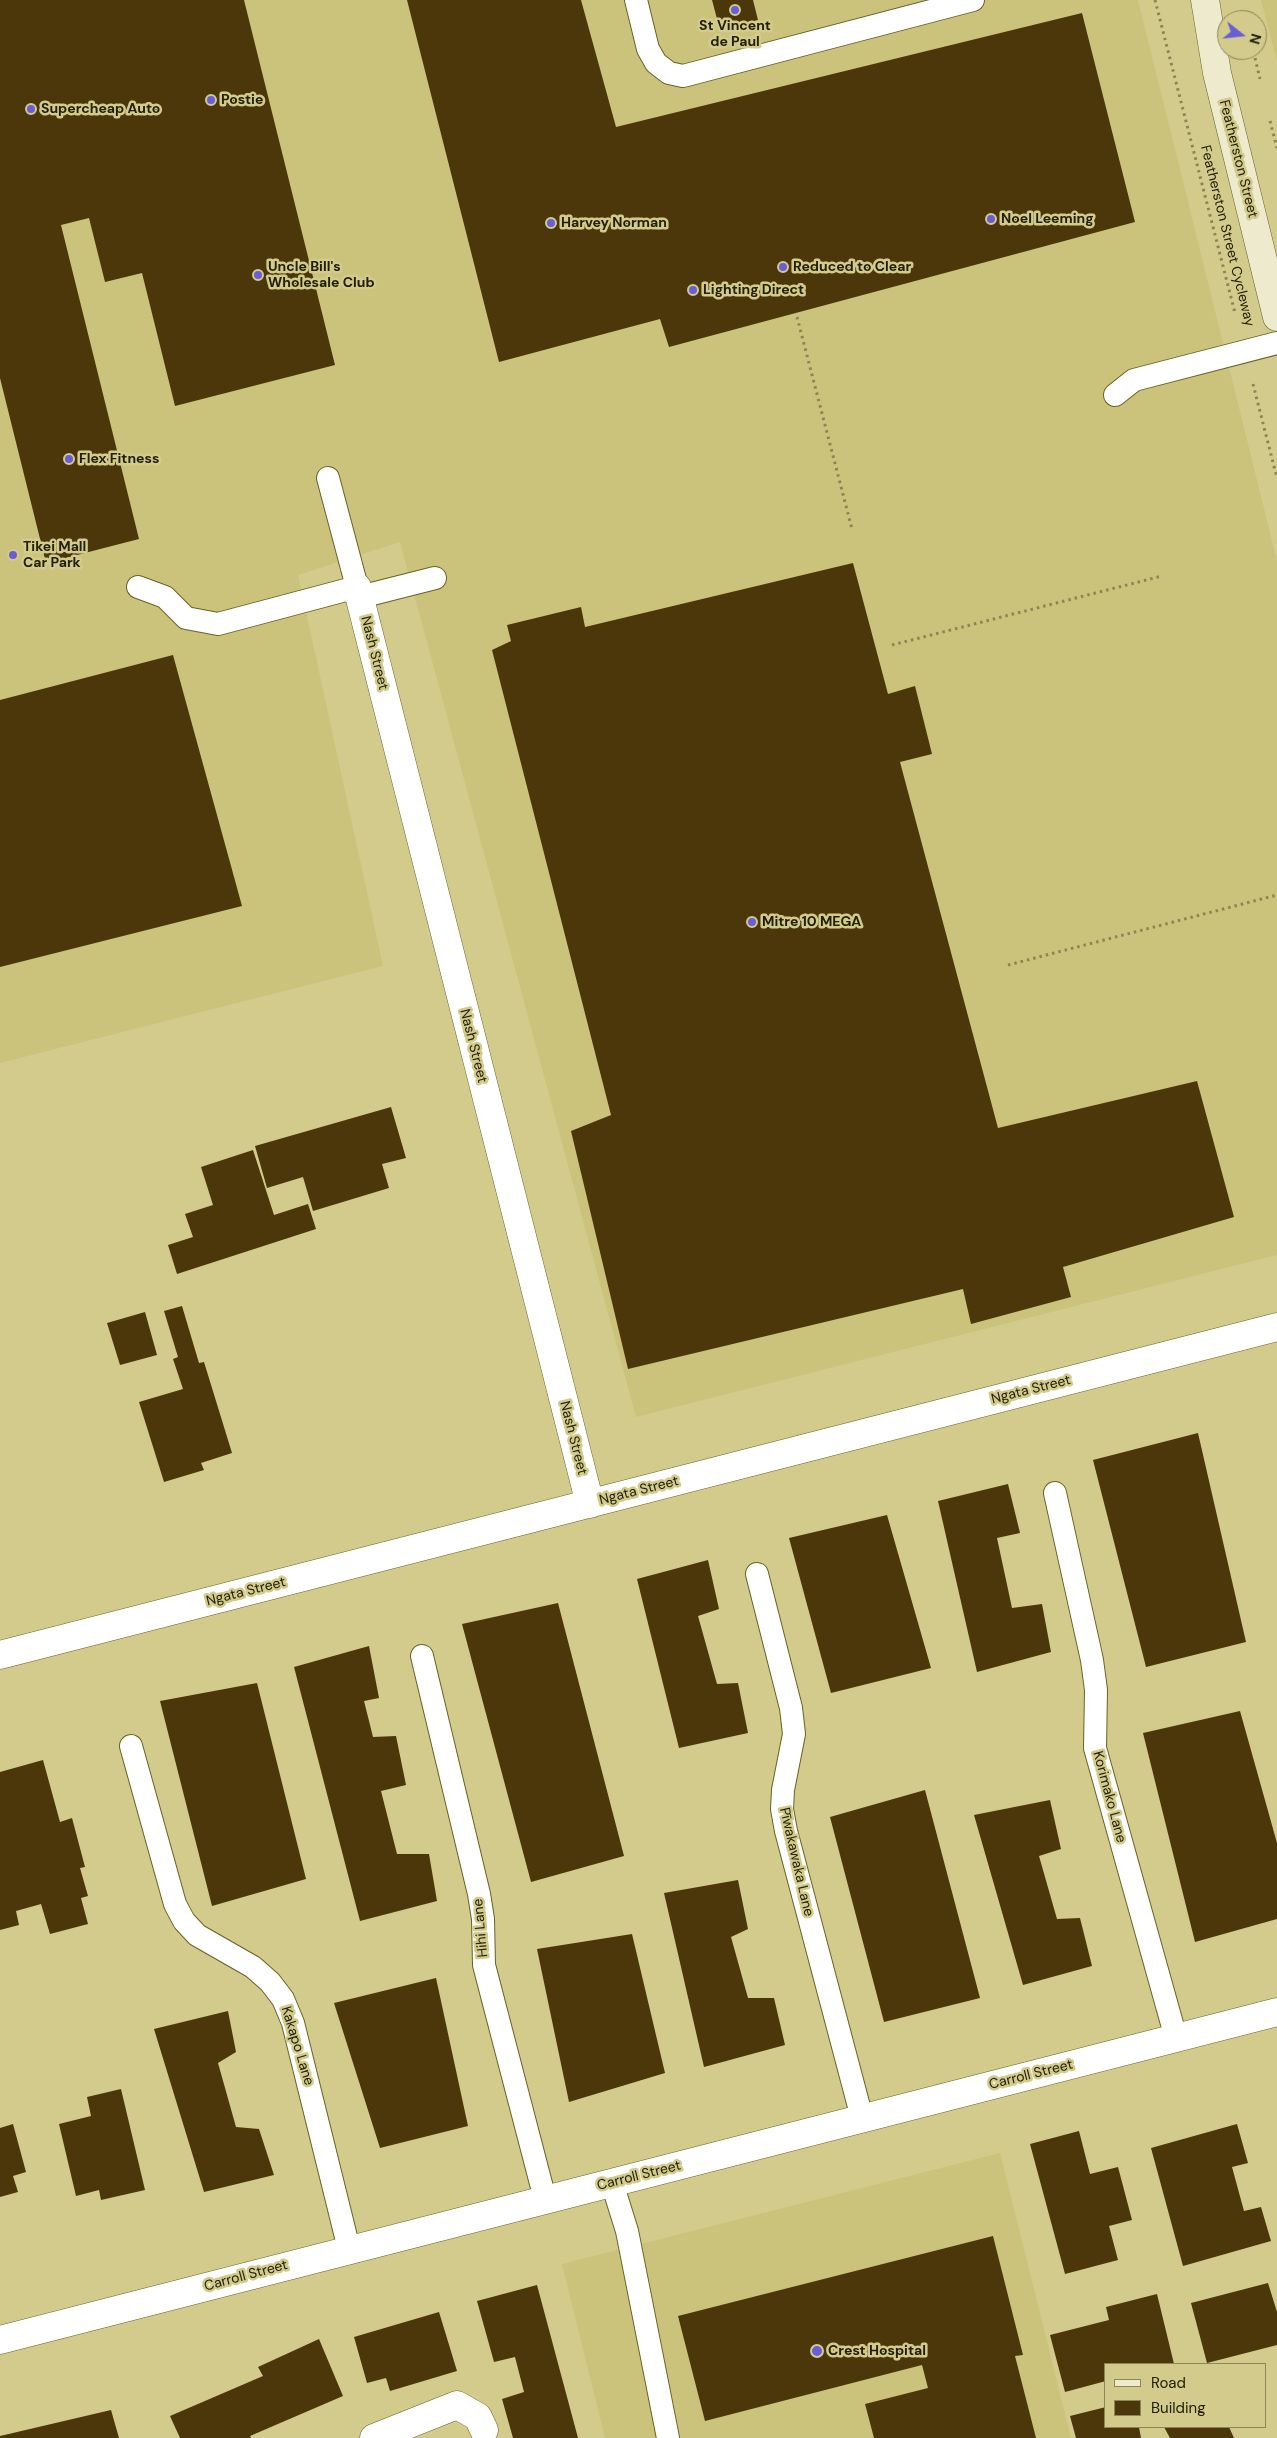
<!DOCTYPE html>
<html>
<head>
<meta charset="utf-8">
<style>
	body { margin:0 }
	#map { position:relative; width:1277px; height:2438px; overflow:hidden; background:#d2cb8b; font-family:"DM Sans",sans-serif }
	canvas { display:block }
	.legend { position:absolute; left:1104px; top:2363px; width:162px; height:65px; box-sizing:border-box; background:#d2cb8b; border:1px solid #8c8756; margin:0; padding:6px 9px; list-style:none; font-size:15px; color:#232006 }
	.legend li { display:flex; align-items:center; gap:10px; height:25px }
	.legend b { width:25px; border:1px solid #8c8756 }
	.north { position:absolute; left:1217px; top:10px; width:50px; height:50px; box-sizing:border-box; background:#d2cb8b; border:1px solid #8c8756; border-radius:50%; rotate:106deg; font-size:14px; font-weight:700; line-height:20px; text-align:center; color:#232006 }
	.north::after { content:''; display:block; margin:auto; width:18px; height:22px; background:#695ed8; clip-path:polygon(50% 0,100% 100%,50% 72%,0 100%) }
</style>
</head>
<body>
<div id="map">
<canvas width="1277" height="2438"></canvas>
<ul class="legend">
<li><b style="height:6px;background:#edeace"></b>Road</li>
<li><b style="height:14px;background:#4b370a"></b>Building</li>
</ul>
<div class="north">N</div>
</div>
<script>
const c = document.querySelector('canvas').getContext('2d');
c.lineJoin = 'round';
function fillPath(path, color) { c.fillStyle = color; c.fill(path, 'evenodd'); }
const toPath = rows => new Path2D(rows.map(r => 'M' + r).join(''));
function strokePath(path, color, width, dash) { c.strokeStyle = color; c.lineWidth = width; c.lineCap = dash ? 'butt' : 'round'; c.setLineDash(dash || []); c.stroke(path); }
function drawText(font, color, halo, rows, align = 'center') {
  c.font = font + ' "DM Sans",sans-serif'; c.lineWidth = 5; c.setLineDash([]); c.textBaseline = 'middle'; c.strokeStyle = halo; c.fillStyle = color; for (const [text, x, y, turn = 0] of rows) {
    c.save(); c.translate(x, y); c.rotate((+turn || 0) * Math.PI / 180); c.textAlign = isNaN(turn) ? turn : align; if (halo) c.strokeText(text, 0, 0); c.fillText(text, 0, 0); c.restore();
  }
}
fillPath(toPath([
	[0,0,1138,0,1277,561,1277,1255,636,1417,400,542,298,575,383,966,0,1063],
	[1261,0,1277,0,1277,62],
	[1000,2153,1071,2438,605,2438,562,2264]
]), '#cbc37b');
fillPath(toPath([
	[0,0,244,0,335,365,175,406,142,273,105,282,89,218,61,225,139,539,46,563,0,378],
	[407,0,581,0,616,127,1082,13,1135,222,669,347,660,319,499,362],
	[712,0,753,0,758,20,720,30],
	[853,563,888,694,915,686,932,754,900,762,998,1128,1197,1081,1234,1217,1063,1267,1071,1297,971,1324,963,1289,628,1369,571,1131,611,1115,492,650,511,641,507,625,581,607,585,627],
	[173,655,242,906,0,967,0,700],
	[391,1107,406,1158,382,1164,389,1188,313,1211,303,1177,267,1188,255,1146],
	[253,1150,274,1215,308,1204,316,1229,177,1274,168,1245,193,1237,185,1214,213,1205,201,1167],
	[182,1306,199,1363,204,1362,232,1453,201,1463,204,1470,164,1482,139,1402,183,1389,173,1359,178,1357,164,1311],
	[145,1312,157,1355,120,1365,107,1323],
	[1198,1433,1246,1642,1146,1667,1093,1460],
	[1008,1484,1020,1533,997,1538,1012,1608,1042,1604,1051,1652,977,1672,938,1501],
	[887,1515,931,1668,831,1693,789,1538],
	[708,1560,719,1609,698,1616,717,1684,738,1683,748,1733,679,1748,637,1579],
	[558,1603,624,1856,531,1882,462,1624],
	[369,1646,379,1698,364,1701,373,1737,396,1736,406,1785,381,1791,397,1854,429,1854,437,1901,360,1921,294,1667],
	[257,1683,306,1879,212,1906,160,1701],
	[1240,1711,1277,1843,1277,1919,1195,1942,1143,1733],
	[43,1760,60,1822,72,1818,85,1867,80,1868,88,1896,81,1898,88,1924,50,1934,41,1904,16,1911,19,1925,0,1930,0,1772],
	[925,1790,980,1998,884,2022,830,1817],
	[1050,1800,1061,1849,1039,1856,1057,1919,1080,1918,1092,1966,1023,1985,974,1815],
	[738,1880,748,1929,731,1937,748,1998,774,1998,785,2045,704,2067,664,1893],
	[632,1934,665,2073,569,2102,537,1949],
	[436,1978,468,2126,380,2148,334,2003],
	[228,2011,236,2052,218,2063,236,2127,259,2129,274,2175,204,2192,154,2029],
	[121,2089,145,2190,101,2200,99,2190,76,2196,59,2124,91,2116,87,2097],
	[13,2124,26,2172,13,2176,18,2192,0,2197,0,2128],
	[1237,2124,1248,2163,1232,2167,1244,2211,1261,2207,1271,2241,1183,2266,1151,2148],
	[1079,2131,1090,2174,1118,2167,1132,2220,1109,2226,1118,2260,1065,2274,1030,2144],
	[993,2236,1023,2355,1015,2356,1036,2438,874,2438,865,2404,928,2388,922,2365,705,2421,678,2316],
	[1268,2283,1277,2312,1277,2345,1207,2363,1191,2303],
	[537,2285,578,2438,513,2438,502,2399,524,2392,515,2357,494,2362,477,2301],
	[1157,2294,1174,2364,1106,2364,1106,2381,1065,2392,1050,2335,1109,2320,1106,2307],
	[439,2312,457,2371,390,2391,386,2378,367,2383,354,2337],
	[319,2339,343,2396,250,2436,251,2438,180,2438,170,2416,263,2376,258,2367],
	[1106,2407,1106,2427,1139,2427,1141,2438,1076,2438,1070,2416],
	[111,2410,119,2438,0,2438,0,2436],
	[1164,2427,1229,2427,1234,2438,1170,2438]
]), '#4b370a');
const lane = toPath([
	[636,0,648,49,656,63,669,73,683,76,973,0],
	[1115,395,1134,380,1277,343],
	[138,587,165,597,186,618,218,624,357,587,328,478],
	[360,597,435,578],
	[1055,1493,1092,1660,1096,1690,1095,1748,1176,2038],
	[757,1574,791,1708,794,1734,783,1790,782,1809,786,1831,862,2118],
	[422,1656,479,1894,483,1919,484,1965,545,2199],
	[131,1746,175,1904,184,1921,197,1935,253,1967,270,1982,283,1999,293,2023,349,2249],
	[612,2183,627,2231,668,2438]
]);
const street = toPath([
	[357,587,590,1504],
	[0,1655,1277,1327],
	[0,2340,1277,2012],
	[374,2438,457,2405,478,2417,484,2430]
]);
const secondary = toPath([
	[1205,0,1217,73,1277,317]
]);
strokePath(lane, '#6a6224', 24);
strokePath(street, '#6a6224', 29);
strokePath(secondary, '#6a6224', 29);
strokePath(toPath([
	[1155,0,1235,313],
	[1255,58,1260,79],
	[1270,121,1277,148],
	[797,317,852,529],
	[1253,384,1277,478],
	[892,645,1162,576],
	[1008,965,1277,895]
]), '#8b8555', 3, [2.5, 4]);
strokePath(lane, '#fff', 22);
strokePath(street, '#fff', 28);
strokePath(secondary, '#edeace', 28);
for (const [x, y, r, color] of [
	[735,10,5,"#695ed8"],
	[211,100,5,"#695ed8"],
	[31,109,5,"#695ed8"],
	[991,219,5,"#695ed8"],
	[551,223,5,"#695ed8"],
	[783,267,5,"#695ed8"],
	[258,275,5,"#695ed8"],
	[693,290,5,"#695ed8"],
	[69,459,5,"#695ed8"],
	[13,555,5,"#695ed8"],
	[752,922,5,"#695ed8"],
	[817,2351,6,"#695ed8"]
]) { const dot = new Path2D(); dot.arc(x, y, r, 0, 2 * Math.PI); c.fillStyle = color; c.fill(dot); strokePath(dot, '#d2cb8b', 2); }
drawText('bold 14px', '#232006', '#d2cb8b', [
	["St Vincent",735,26,"center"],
	["de Paul",735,42,"center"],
	["Postie",221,100],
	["Supercheap Auto",41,109],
	["Noel Leeming",1001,219],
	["Harvey Norman",561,223],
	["Uncle Bill's",268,267],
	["Wholesale Club",268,283],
	["Reduced to Clear",793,267],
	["Lighting Direct",703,290],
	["Flex Fitness",79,459],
	["Tikei Mall",23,547],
	["Car Park",23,563],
	["Mitre 10 MEGA",762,922],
	["Crest Hospital",828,2351]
], 'left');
drawText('14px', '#232006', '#d2cb8b', [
	["Featherston Street",1238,159,76],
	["Featherston Street Cycleway",1227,236,76],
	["Nash Street",374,653,76],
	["Nash Street",473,1046,76],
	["Ngata Street",1031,1390,-14],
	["Nash Street",573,1438,76],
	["Ngata Street",639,1491,-14],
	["Ngata Street",246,1592,-14],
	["Korimako Lane",1109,1797,75],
	["Pīwakawaka Lane",796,1862,77],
	["Hihi Lane",481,1928,-95],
	["Kakapo Lane",297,2046,73],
	["Carroll Street",1031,2075,-14],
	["Carroll Street",639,2176,-14],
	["Carroll Street",246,2276,-15]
]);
</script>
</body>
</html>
